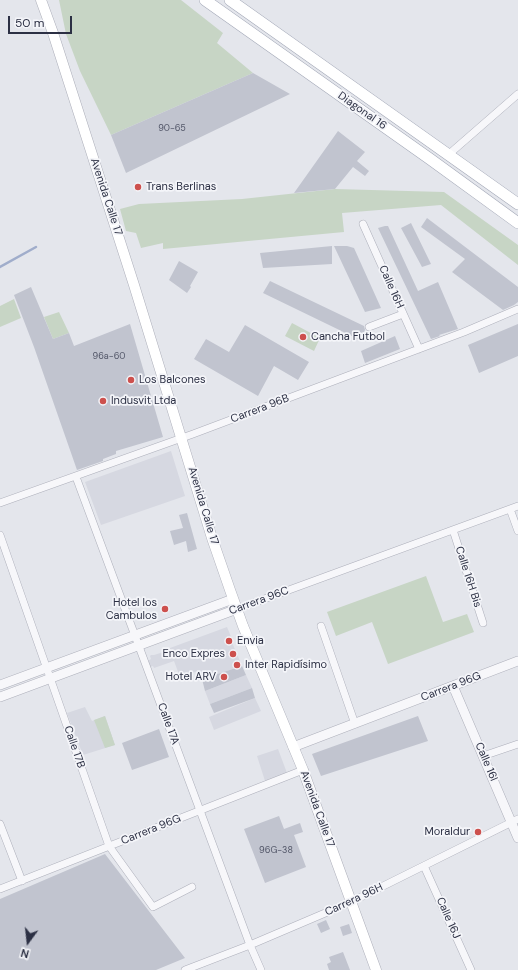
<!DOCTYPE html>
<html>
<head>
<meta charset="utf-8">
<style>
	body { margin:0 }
	#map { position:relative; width:518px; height:970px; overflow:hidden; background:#e4e6ec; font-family:"DM Sans",sans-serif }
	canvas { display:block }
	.north { position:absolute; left:8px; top:922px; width:40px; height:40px; -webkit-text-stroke:3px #f4f5f9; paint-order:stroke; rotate:195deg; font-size:11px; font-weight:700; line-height:16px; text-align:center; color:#2c3044 }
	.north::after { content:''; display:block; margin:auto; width:14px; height:18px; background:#2c3044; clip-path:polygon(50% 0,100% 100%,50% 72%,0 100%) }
	.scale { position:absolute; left:8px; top:16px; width:64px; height:18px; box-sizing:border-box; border:2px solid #2c3044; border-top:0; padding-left:5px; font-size:12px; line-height:14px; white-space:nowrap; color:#2c3044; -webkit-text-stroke:3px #f4f5f9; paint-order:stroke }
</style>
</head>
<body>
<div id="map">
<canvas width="518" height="970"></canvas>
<div class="north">N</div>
<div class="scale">50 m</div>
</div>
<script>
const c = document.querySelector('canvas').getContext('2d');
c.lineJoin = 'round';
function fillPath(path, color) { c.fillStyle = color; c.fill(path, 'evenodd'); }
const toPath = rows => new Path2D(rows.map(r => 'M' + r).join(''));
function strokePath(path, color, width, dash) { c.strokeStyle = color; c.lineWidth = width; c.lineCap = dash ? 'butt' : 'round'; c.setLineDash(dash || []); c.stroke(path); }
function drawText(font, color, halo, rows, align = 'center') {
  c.font = font + ' "DM Sans",sans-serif'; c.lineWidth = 3.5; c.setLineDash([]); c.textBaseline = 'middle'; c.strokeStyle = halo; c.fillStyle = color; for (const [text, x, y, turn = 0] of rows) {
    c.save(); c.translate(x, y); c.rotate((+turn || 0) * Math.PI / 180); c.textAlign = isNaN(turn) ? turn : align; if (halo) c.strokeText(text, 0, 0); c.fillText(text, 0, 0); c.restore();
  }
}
fillPath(toPath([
	[171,451,185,496,101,525,85,482],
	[227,627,232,639,231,640,242,666,202,679,198,671,180,677,174,661,154,668,153,666,150,667,148,661,151,659,150,656,151,655,154,655,170,650,170,648],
	[246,675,252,688,210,704,205,691],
	[255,698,261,711,214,730,209,717],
	[85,707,92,721,105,716,115,745,83,755,67,713],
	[278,749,287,773,265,781,257,756]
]), '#d6d8e1');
fillPath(toPath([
	[59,0,181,0,223,33,217,43,253,73,111,135,80,71,66,34],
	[335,189,444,192,518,245,518,265,441,205,342,213,344,232,163,249,163,243,141,248,136,233,126,231,120,209,139,204,242,199],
	[14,299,21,318,0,327,0,306],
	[59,312,69,333,53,339,44,317],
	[292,323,320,338,314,351,285,336],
	[426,576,443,622,467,614,474,632,388,664,372,622,336,636,327,612],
	[105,716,115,745,105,748,94,720]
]), '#c7d5c5');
strokePath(toPath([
	[0,267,36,247]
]), '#a0adcb', 2.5);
fillPath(toPath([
	[253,73,290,94,126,173,111,135],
	[338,131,365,152,357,161,369,171,365,176,353,167,335,189,294,193],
	[427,218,518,287,518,302,514,305,503,310,452,272,465,259,421,227],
	[411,223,431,264,422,267,401,228],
	[385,226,388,226,418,291,438,282,458,329,439,335,440,336,431,339,378,228],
	[332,246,332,264,263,268,260,253],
	[334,246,347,246,354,248,381,308,365,312],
	[179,261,198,272,190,286,191,287,187,293,169,280],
	[270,281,364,326,365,330,360,340,263,293],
	[31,287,53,339,69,333,74,346,130,324,163,437,116,451,116,454,103,459,103,461,77,470,34,347,14,295],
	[518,324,518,356,479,373,468,345],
	[245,325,309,362,298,380,274,366,258,396,194,359,206,339,229,352],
	[395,336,400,349,365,363,361,351],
	[187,513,197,549,188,552,186,541,174,545,170,531,183,528,179,515],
	[242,666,246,675,205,691,202,679],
	[252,688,255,698,214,713,210,704],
	[418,716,428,741,321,776,312,754],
	[159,729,169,757,132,770,122,743],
	[279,816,284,829,300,823,303,832,294,835,306,867,265,883,244,829],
	[105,854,185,958,156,970,0,970,0,899],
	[326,920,330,929,321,933,317,924],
	[349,924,352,933,343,936,340,927],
	[343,952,350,970,329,970,327,964,331,962,329,957]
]), '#c1c4cf');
const minor = toPath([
	[448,155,518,94],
	[363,224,419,349],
	[369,327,403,314],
	[76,477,250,945,261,970],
	[0,503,193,434,464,332,518,309],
	[510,509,518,531],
	[453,530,483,623],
	[0,535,109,846,153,907,192,887],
	[237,609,518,506],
	[321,626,355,724],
	[483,756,518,744],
	[0,824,22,881],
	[424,866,471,970],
	[0,889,303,770],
	[185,970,250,945,351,902,518,819]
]);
const tertiary = toPath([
	[0,685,233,599],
	[453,686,518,838],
	[0,697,237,609],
	[293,747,518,661]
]);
const secondary = toPath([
	[41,0,53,33,134,285,212,538,230,590,243,626,303,770,376,970]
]);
const primary = toPath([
	[205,0,430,159,518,223],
	[230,0,518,204]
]);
strokePath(minor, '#adafba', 8);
strokePath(tertiary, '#adafba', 10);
strokePath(secondary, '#adafba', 11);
strokePath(primary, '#a3a8b7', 12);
strokePath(minor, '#f7f7fa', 7);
strokePath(tertiary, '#f7f7fa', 9);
strokePath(secondary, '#fff', 10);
strokePath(primary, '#fff', 11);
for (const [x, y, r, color] of [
	[138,187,4,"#cd504d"],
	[303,337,4,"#cd504d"],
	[131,380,4,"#cd504d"],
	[103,401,4,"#cd504d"],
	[165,609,4,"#cd504d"],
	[229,641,4,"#cd504d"],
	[233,654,4,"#cd504d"],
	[237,665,4,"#cd504d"],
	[224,677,4,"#cd504d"],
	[478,832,4,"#cd504d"]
]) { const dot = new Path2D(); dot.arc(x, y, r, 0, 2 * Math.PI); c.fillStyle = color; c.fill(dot); strokePath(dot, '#f4f5f9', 1.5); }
drawText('9px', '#515567', null, [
	["90-65",172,129],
	["96a-60",109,357],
	["96G-38",276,851]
]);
drawText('11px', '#2c3044', '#f4f5f9', [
	["Diagonal 16",362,111,35],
	["Avenida Calle 17",106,197,72],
	["Calle 16H",391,287,66],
	["Carrera 96B",260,409,-21],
	["Avenida Calle 17",203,506,73],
	["Calle 16H Bis",468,577,72],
	["Carrera 96C",259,601,-20],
	["Carrera 96G",451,687,-21],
	["Calle 17A",168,724,70],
	["Calle 17B",74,747,71],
	["Calle 16I",486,762,67],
	["Avenida Calle 17",317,809,70],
	["Carrera 96G",151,830,-22],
	["Carrera 96H",354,900,-25],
	["Calle 16J",448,918,66]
]);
drawText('11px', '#2c3044', '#f4f5f9', [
	["Trans Berlinas",146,187],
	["Cancha Futbol",311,337],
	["Los Balcones",139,380],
	["Indusvit Ltda",111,401],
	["Hotel los",157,603,"right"],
	["Cambulos",157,616,"right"],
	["Envia",237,641],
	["Enco Expres",225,654,"right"],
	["Inter Rapidísimo",245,665],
	["Hotel ARV",216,677,"right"],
	["Moraldur",470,832,"right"]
], 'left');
</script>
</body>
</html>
